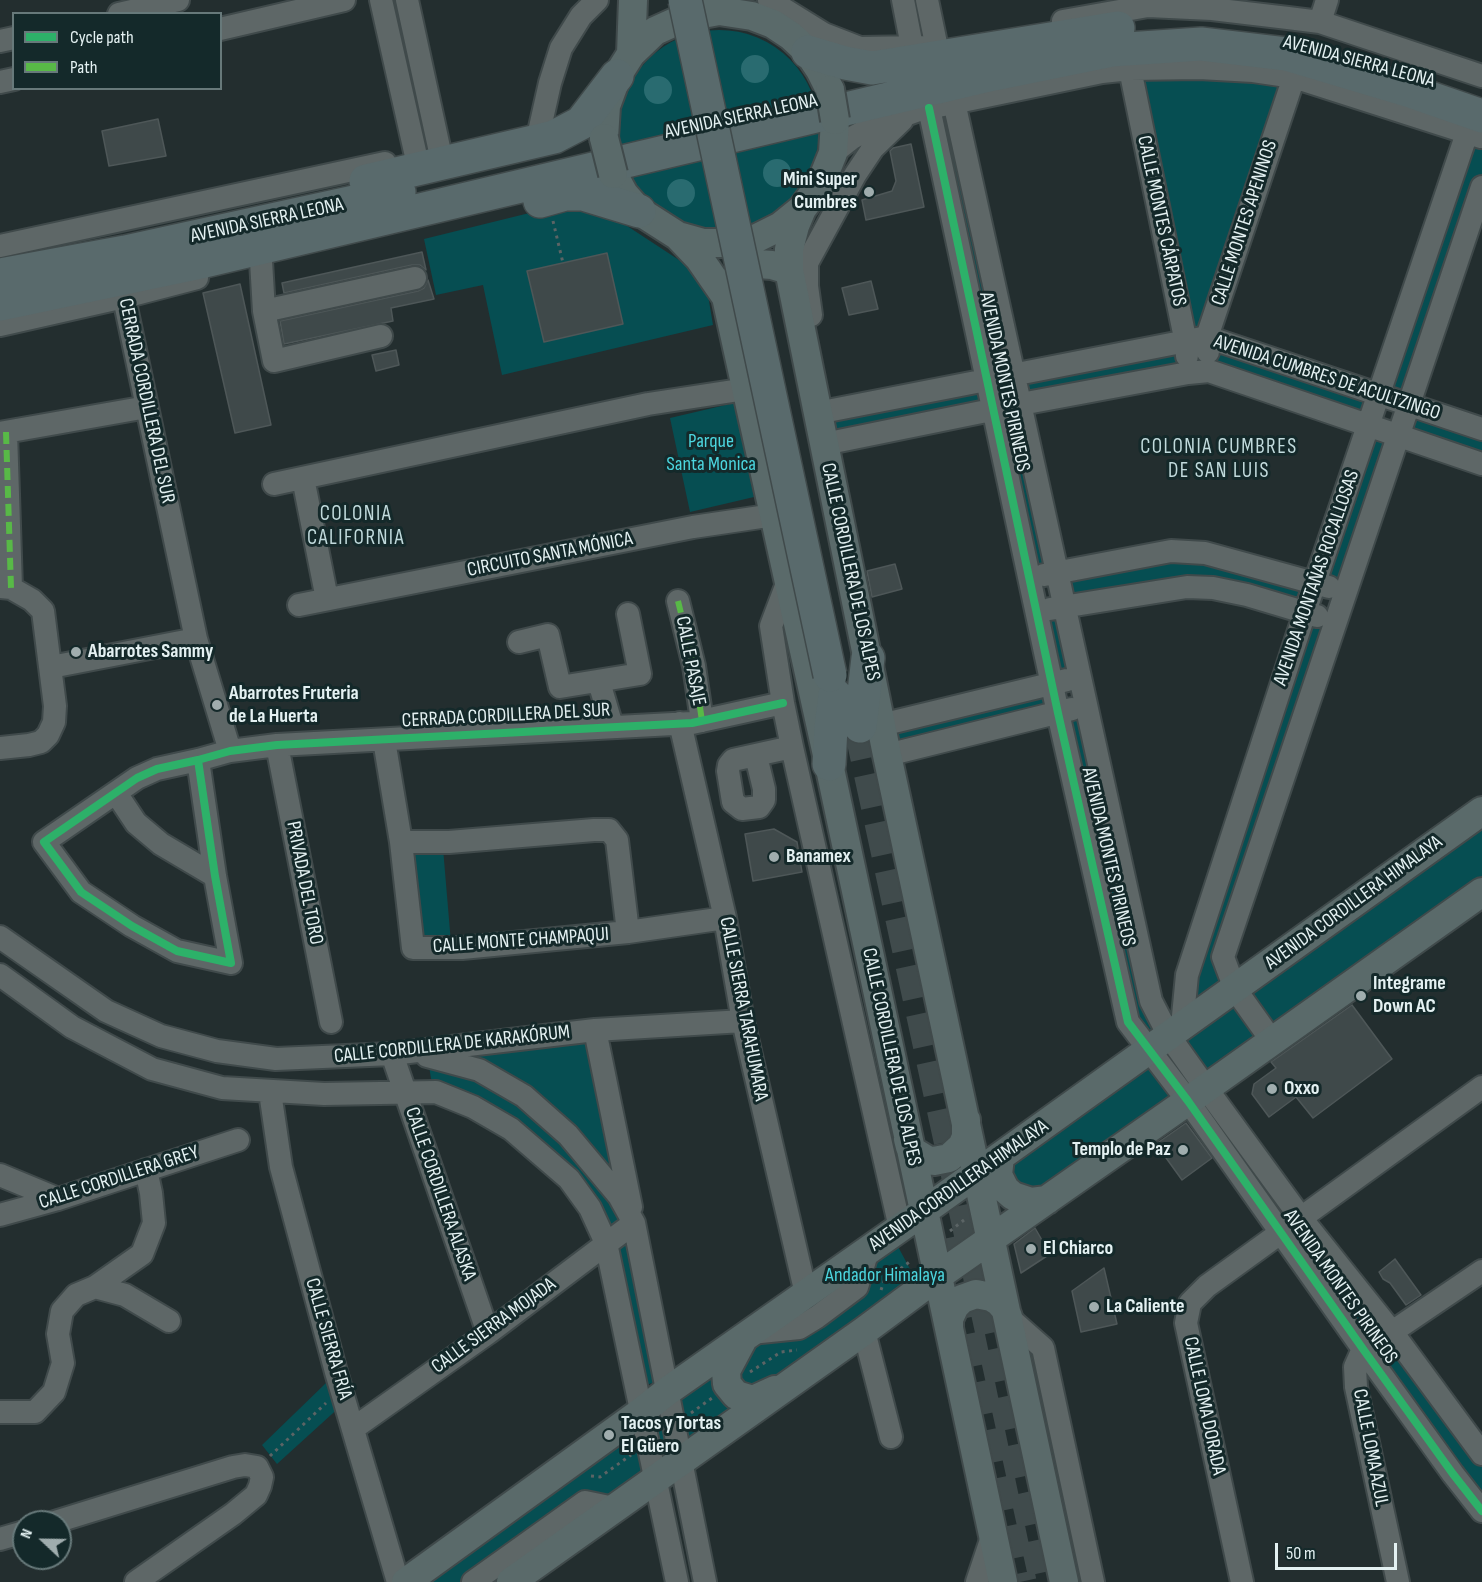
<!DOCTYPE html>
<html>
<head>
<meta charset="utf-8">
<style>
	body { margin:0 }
	#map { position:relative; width:1482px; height:1582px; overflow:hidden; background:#232e2f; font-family:"Sofia Sans Condensed",sans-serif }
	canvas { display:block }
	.legend { position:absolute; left:12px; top:12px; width:210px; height:78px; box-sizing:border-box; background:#14292a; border:2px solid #67797a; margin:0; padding:8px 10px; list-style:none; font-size:18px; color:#e4f1f2 }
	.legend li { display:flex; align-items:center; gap:12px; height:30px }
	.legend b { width:30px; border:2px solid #67797a }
	.north { position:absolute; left:12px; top:1510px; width:60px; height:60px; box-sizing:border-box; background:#14292a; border:2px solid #67797a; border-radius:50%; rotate:292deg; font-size:16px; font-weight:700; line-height:24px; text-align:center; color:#e4f1f2 }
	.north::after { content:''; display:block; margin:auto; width:21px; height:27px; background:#a0adae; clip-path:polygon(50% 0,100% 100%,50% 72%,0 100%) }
	.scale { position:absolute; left:1275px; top:1543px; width:122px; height:27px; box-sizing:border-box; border:3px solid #e4f1f2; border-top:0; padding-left:8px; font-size:18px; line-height:21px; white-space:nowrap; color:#e4f1f2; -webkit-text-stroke:4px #14292a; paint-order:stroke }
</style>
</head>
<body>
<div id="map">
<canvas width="1482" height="1582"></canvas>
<ul class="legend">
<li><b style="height:8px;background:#2db169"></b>Cycle path</li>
<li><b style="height:8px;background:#58b947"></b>Path</li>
</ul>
<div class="north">N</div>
<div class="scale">50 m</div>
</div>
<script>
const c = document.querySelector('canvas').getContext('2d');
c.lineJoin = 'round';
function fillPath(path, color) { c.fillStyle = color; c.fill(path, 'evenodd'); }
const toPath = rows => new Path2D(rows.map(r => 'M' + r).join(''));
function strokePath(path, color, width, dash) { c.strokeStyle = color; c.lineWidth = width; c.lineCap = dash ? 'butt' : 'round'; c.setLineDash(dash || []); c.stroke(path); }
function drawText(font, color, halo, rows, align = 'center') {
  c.font = font + ' "Sofia Sans Condensed",sans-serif'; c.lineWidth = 6; c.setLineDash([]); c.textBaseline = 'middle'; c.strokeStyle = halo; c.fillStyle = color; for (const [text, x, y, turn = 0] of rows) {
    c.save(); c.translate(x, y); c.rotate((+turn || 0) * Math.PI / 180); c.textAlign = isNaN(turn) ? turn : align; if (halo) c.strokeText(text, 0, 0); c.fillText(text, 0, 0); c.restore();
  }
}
fillPath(toPath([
	'619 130a100 100 0 1 1 200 0a100 100 0 1 1-200 0Z',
	[1130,69,1294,77,1207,337,1379,395,1467,133,1482,137,1482,187,1408,404,1482,429,1482,464,1398,435,1345,591,1315,583,1305,612,1335,622,1223,957,1235,989,1182,1026,1305,612,1213,588,1065,607,1081,677,1053,684,1058,713,1087,706,1169,1036,1149,1050,1128,1022,1058,713,887,755,881,725,1052,684,1037,611,1065,607,1058,572,1029,577,993,410,824,444,818,413,987,379,929,108,954,102,1014,373,1186,342],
	[1207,338,1209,371,1369,426,1315,583,1171,551,1058,572,1021,404,1188,373],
	[1014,373,1021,404,993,409,987,379],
	[1379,395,1408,405,1398,435,1369,425],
	[586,199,705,277,713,325,502,375,483,285,436,295,424,239],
	[734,403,754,497,690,512,670,418],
	[1482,817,1482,876,1037,1195,1017,1188,1008,1157],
	[443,848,451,943,416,942,408,850],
	[593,1035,659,1381,639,1387,590,1198,432,1085,427,1053],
	[1206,1088,1482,1454,1482,1511,1188,1101],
	[895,1241,917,1282,494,1582,419,1582],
	[1023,1337,1036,1352,1084,1582,1075,1582],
	[326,1383,343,1404,277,1464,262,1445]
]), '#064e52');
fillPath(toPath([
	'741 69a14 14 0 1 1 28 0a14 14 0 1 1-28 0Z',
	'644 90a14 14 0 1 1 28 0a14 14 0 1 1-28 0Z',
	'763 173a14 14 0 1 1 28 0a14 14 0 1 1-28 0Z',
	'667 193a14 14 0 1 1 28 0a14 14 0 1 1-28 0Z'
]), '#296b70');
const building = toPath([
	[158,119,166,156,109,166,102,131,158,119],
	[911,144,924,207,866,220,862,200,892,191,896,181,890,151,893,148,911,144],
	[422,252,426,270,420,265,412,265,284,293,282,283,422,252],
	[607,253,623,324,544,342,527,271,607,253],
	[428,280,434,299,391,308,393,321,284,344,280,321,418,291,424,288,428,280],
	[871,281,878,309,849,315,842,288,871,281],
	[240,284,271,425,235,433,203,293,240,284],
	[396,350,399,365,376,371,372,355,396,350],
	[895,564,902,589,872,597,867,571,895,564],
	[774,829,797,842,802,872,753,881,745,834,774,829],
	[1352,1005,1392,1059,1313,1118,1296,1097,1269,1117,1252,1094,1254,1084,1276,1068,1271,1062,1352,1005],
	[1186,1123,1212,1158,1182,1180,1156,1144,1186,1123],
	[1035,1228,1050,1254,1021,1273,1014,1244,1035,1228],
	[1395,1259,1421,1295,1406,1305,1390,1283,1383,1279,1379,1272,1395,1259],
	[1104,1268,1117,1324,1081,1332,1072,1291,1104,1268]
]);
fillPath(building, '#3f494a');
strokePath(building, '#4e5758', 1.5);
strokePath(toPath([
	[860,726,1046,1582],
	[948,1238,1020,1582]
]), '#404b4c', 33, [33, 16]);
const minor = toPath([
	[381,0,416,156],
	[407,0,440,152],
	[769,0,824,34,860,48,921,47],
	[903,0,915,62],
	[927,0,939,58],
	[119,14,178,0],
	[1063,21,1148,6,1212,9,1288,18,1320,22,1482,76],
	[1320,22,1327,0],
	[220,29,344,0],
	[0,41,14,38],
	[1130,69,1186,343,1187,356],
	[0,82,14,79],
	[954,102,1151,1001,1169,1036,1206,1088,1301,1218,1392,1332,1482,1454],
	[929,108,1058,713,1128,1022,1188,1101,1363,1349,1453,1474,1482,1511],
	[537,141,550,83,561,48,581,16,597,0],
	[833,153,852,138,872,127,919,110,1102,72,1130,69,1199,68,1253,71,1294,77,1481,137],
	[0,246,385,163],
	[261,261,264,311,274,361,381,336],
	[120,279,196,639,230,751],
	[264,311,415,278],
	[811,315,807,286,807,263,855,175,873,148,902,120],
	[0,325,124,297,197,278],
	[1208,352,1207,337,1294,77],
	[817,413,1207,337,1482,429],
	[6,432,11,588],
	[0,433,147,407],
	[824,444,1021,404,1188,373,1209,371,1482,464],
	[303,478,327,599],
	[274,484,648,404,746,389],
	[1044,575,1171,551,1205,553,1329,587],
	[788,581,771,626,783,703,792,747,900,1228],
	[0,587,11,588,32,600,43,611,55,706,54,722,48,735,41,742,29,745,0,748],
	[678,601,694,666,702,721],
	[299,605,693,527,774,515],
	[1050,609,1187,587,1213,588,1247,595,1317,616],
	[519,642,548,635,560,687,640,674,628,614],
	[51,667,196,639],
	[599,682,612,726],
	[680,723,725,918,743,1021,806,1294],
	[881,725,1067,680],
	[384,740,401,842,413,948,462,948,628,932,725,918],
	[277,745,331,1022],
	[887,755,1072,709],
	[756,756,764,789,764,800,759,807,742,809,733,802,728,771,729,765,733,760,792,747],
	[198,760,215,876,231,963,177,951,132,926,81,892,44,842,137,778,157,769,198,760,230,751,277,745,692,723,783,703],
	[116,793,136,823,161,844,215,876],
	[401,842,449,842,594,830,609,830,617,840,628,932],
	[0,937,106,1011,161,1036,217,1051,276,1059,392,1054,595,1030,743,1021],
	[0,975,72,1027,152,1069,222,1088,324,1094,436,1092,473,1107,511,1129,569,1179,590,1208,606,1243,677,1582],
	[1182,1026,1187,975,1305,612,1467,133],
	[595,1030,631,1207],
	[1272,1041,1235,989,1223,957,1482,187],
	[392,1054,488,1333],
	[427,1056,479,1070,524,1096,568,1135,619,1196,634,1223,705,1582],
	[270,1092,281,1167,336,1372,398,1582],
	[0,1175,58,1199],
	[0,1215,58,1199,238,1140],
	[95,1287,125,1295,169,1321],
	[1008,1317,1043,1348,1093,1582],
	[864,1331,891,1437],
	[751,1333,799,1328,817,1317,857,1287,868,1250],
	[0,1412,35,1412,54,1392,63,1363,58,1334,62,1311,76,1295,95,1287,142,1254,154,1223,151,1193,146,1170],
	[354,1428,488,1333,634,1223],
	[55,1522,233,1467,245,1465,257,1467,262,1477,260,1486,256,1495,233,1514,136,1582],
	[0,1539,24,1532],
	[473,1582,585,1502,614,1508],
	[977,1582,993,1534],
	[1242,1582,1186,1323,1190,1303,1207,1286,1482,1087],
	[1398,1582,1356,1387,1355,1367,1363,1349,1392,1332,1482,1271]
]);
const major = toPath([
	[631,54,633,0],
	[604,138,606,106,617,76,631,54,655,31,686,17,719,11,752,16,773,24,791,36,808,52,820,70,830,90],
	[613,174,624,194,639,211,678,236,703,243,730,243,757,238,781,226,802,209,821,183,833,153,835,120],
	[802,209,795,226,789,249,789,270,887,755,1064,1582],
	[678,236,699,258,726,297,829,764,1003,1582],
	[731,288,738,274,750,266,758,264,772,265,789,270],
	[908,1139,910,1147,914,1152,927,1160,934,1161,949,1158,962,1146,966,1137,966,1120],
	[1000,1157,998,1175,1005,1189,1013,1196,1031,1202,1047,1200],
	[949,1326,949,1319,955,1306,962,1299,976,1294,991,1297,999,1302,1005,1309,1008,1317],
	[742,1341,726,1371,727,1384,736,1395,753,1400,775,1390],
	[406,1582,641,1412,669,1390,924,1211,1482,811],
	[511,1582,864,1331,938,1276,1188,1101,1482,892]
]);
const highway = toPath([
	[808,52,845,63,872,68,1118,28],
	[366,181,554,137,581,123,617,76],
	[540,201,565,194,583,194,639,211],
	[0,275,125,252,399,192],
	[0,304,205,261,989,75,1112,50,1201,44,1286,54,1407,90,1482,116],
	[860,726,868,658],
	[829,764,831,728,835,695]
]);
strokePath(minor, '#404a4b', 26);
strokePath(major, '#404a4b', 32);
strokePath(highway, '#404a4b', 36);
strokePath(toPath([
	[553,221,563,263],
	[950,1231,964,1220],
	[881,1290,884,1281,912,1260],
	[750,1372,781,1352,797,1350],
	[691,1413,712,1398],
	[270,1456,326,1403],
	[591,1476,600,1477,631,1455]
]), '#5b6465', 3, [3, 4.5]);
strokePath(minor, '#5e6767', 22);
strokePath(major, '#5a6a6a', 28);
strokePath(highway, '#596a6c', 33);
const majorBridge = toPath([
	[830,90,835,120],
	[604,138,613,174]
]);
const highwayBridge = toPath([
	[685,0,830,675]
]);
strokePath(majorBridge, '#404a4b', 32, []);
strokePath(highwayBridge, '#404a4b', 36, []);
strokePath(majorBridge, '#5a6a6a', 28);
strokePath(highwayBridge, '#596a6c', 33);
strokePath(toPath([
	[6,432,11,588],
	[678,601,694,666,702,721]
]), '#58b947', 6, [12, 6]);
strokePath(toPath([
	[929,108,1058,713,1128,1022,1188,1101,1363,1349,1453,1474,1482,1511],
	[198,760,215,876,231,963,177,951,132,926,81,892,44,842,137,778,157,769,198,760,230,751,277,745,692,723,783,703]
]), '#2db169', 8);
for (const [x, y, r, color] of [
	[869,192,6,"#a0adae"],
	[76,652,6,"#a0adae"],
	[217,705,6,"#a0adae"],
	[774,857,6,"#a0adae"],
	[1361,996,6,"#a0adae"],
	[1272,1089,6,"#a0adae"],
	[1183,1150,6,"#a0adae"],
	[1031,1249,6,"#a0adae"],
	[1094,1307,6,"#a0adae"],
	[609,1435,6,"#a0adae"]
]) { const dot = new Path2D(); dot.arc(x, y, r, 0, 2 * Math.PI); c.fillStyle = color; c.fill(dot); strokePath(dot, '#14292a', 2); }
drawText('20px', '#e4f1f2', '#14292a', [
	["AVENIDA SIERRA LEONA",1359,62,15],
	["AVENIDA SIERRA LEONA",741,117,-12],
	["AVENIDA SIERRA LEONA",267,221,-12],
	["CALLE MONTES CÁRPATOS",1161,221,78],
	["CALLE MONTES APENINOS",1245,223,-72],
	["AVENIDA CUMBRES DE ACULTZINGO",1327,378,18],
	["AVENIDA MONTES PIRINEOS",1004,382,78],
	["CERRADA CORDILLERA DEL SUR",146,401,78],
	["CIRCUITO SANTA MÓNICA",550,555,-11],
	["CALLE CORDILLERA DE LOS ALPES",850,572,78],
	["AVENIDA MONTAÑAS ROCALLOSAS",1317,578,-71],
	["CALLE PASAJE",690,661,79],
	["CERRADA CORDILLERA DEL SUR",506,716,-3],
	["AVENIDA MONTES PIRINEOS",1108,857,77],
	["PRIVADA DEL TORO",304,883,79],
	["AVENIDA CORDILLERA HIMALAYA",1354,903,-36],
	["CALLE MONTE CHAMPAQUI",521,941,-4],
	["CALLE SIERRA TARAHUMARA",743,1009,79],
	["CALLE CORDILLERA DE KARAKÓRUM",452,1045,-6],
	["CALLE CORDILLERA DE LOS ALPES",891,1057,78],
	["CALLE CORDILLERA GREY",119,1178,-18],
	["AVENIDA CORDILLERA HIMALAYA",959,1186,-35],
	["CALLE CORDILLERA ALASKA",440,1194,71],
	["AVENIDA MONTES PIRINEOS",1340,1287,55],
	["CALLE SIERRA MOJADA",494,1326,-36],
	["CALLE SIERRA FRÍA",328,1339,74],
	["CALLE LOMA DORADA",1204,1406,78],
	["CALLE LOMA AZUL",1370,1448,79]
]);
drawText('bold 20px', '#e4f1f2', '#14292a', [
	["Mini Super",857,180,"right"],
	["Cumbres",857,203,"right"],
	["Abarrotes Sammy",88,652],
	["Abarrotes Fruteria",229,694],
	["de La Huerta",229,717],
	["Banamex",786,857],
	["Integrame",1373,984],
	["Down AC",1373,1007],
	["Oxxo",1284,1089],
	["Templo de Paz",1171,1150,"right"],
	["El Chiarco",1043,1249],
	["La Caliente",1106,1307],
	["Tacos y Tortas",621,1424],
	["El Güero",621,1447]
], 'left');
drawText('20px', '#4cd6df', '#14292a', [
	["Parque",711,442],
	["Santa Monica",711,465],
	["Andador Himalaya",885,1276]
]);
c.letterSpacing = '1.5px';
drawText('21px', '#c1dadc', '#14292a', [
	["COLONIA CUMBRES",1219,448],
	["DE SAN LUIS",1219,472],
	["COLONIA",356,515],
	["CALIFORNIA",356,539]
]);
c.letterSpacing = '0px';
</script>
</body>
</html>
